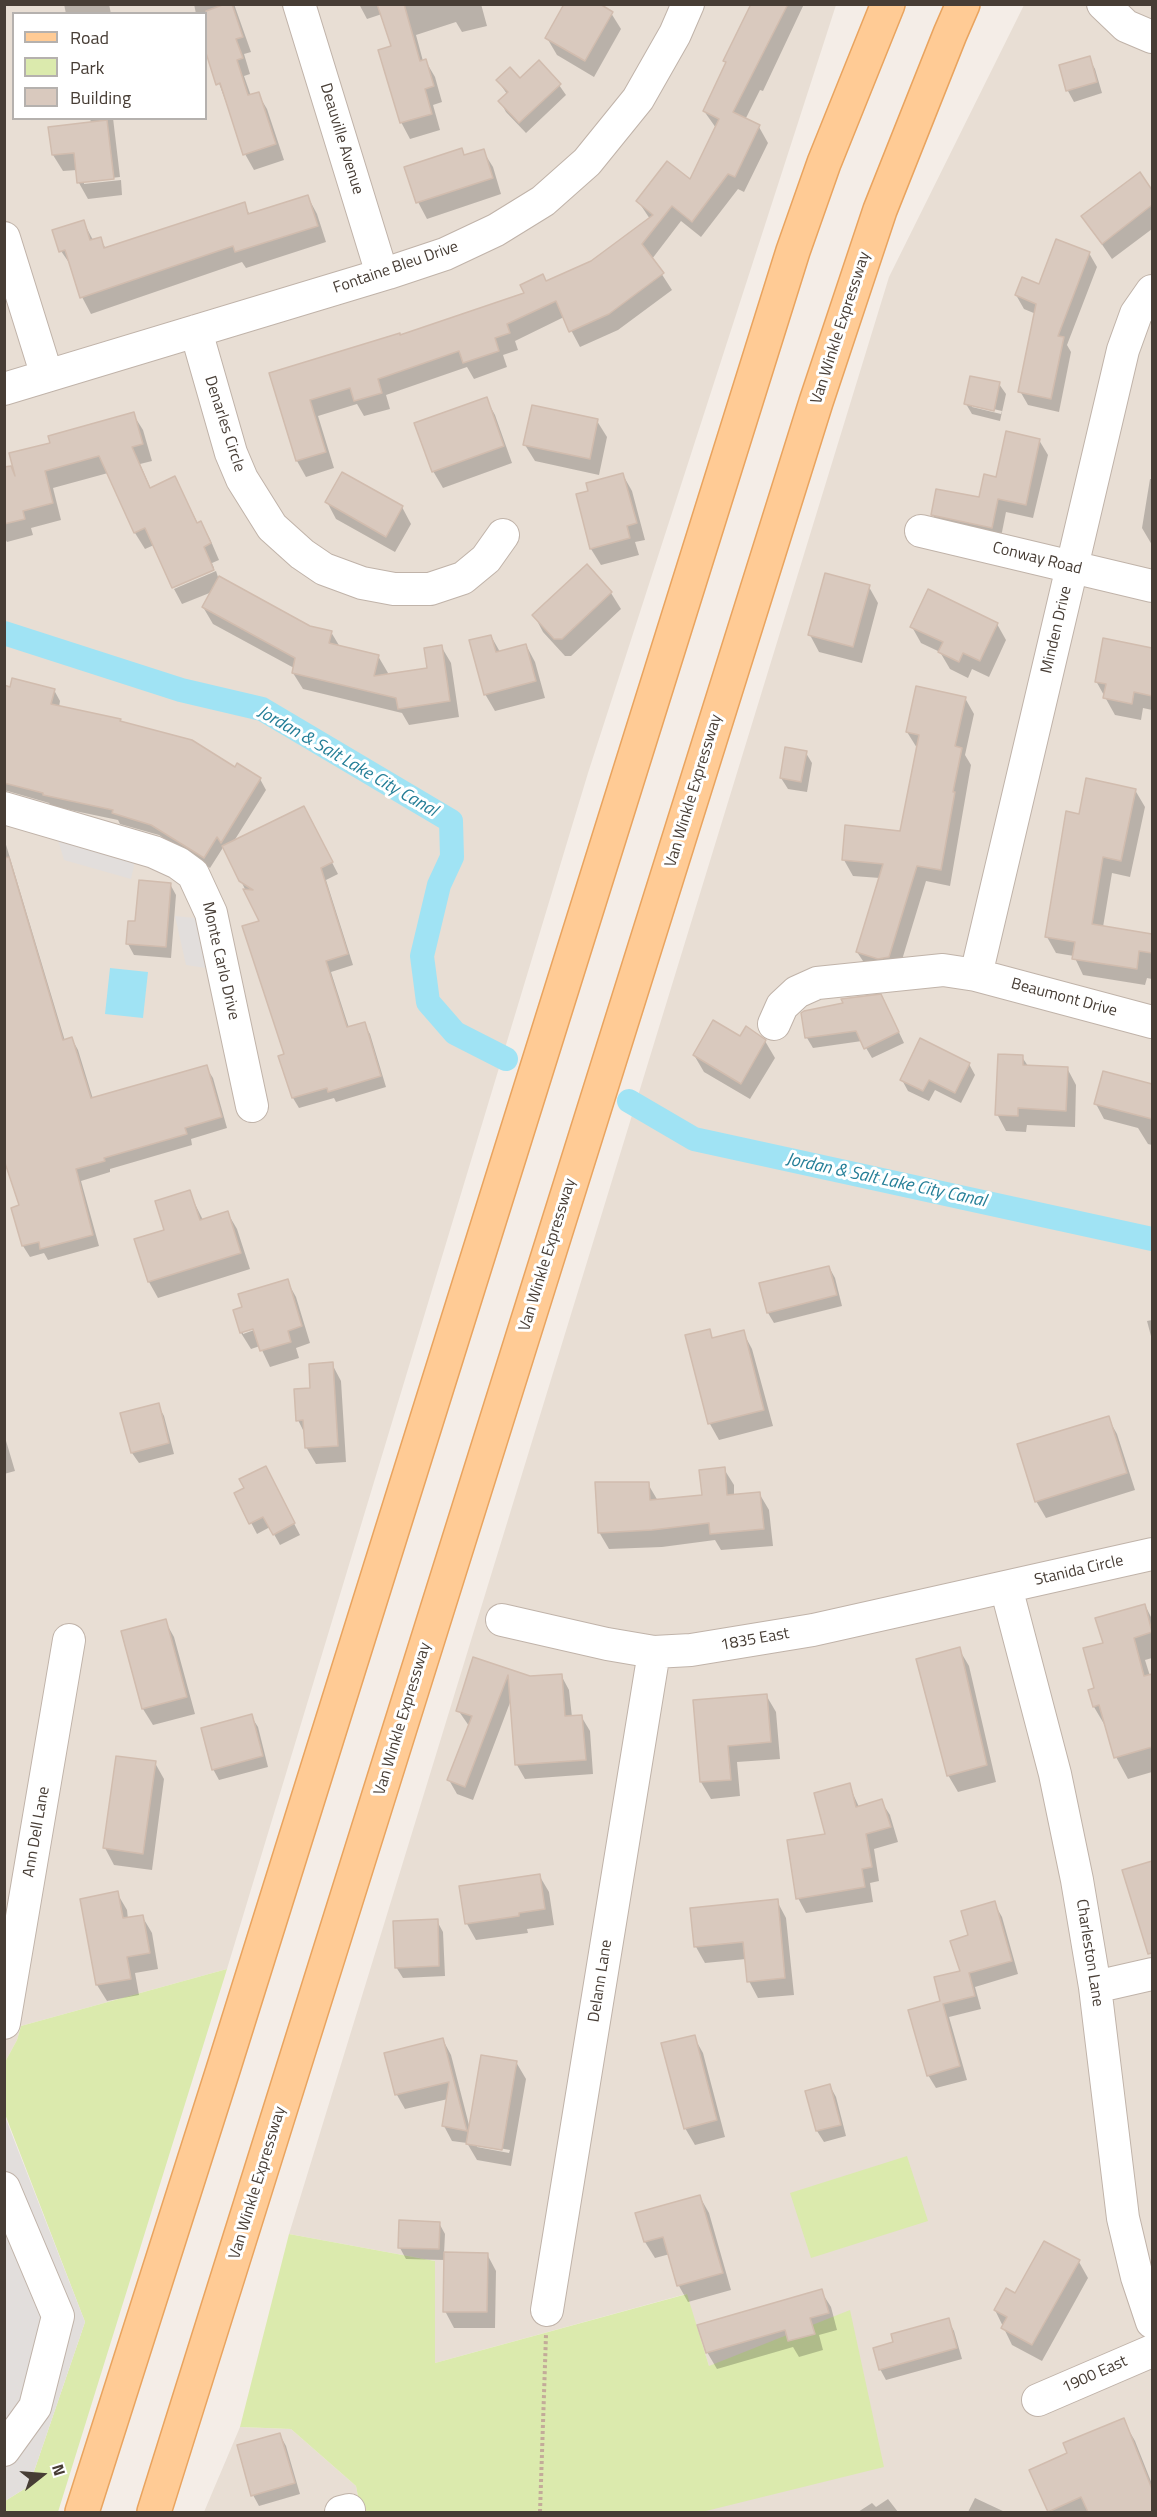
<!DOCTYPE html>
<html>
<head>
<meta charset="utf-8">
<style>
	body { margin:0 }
	#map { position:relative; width:1157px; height:2517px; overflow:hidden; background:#f4ede7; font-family:"Titillium Web",sans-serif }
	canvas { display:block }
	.frame { position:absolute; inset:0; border:6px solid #473d35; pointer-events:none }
	.legend { position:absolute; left:12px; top:12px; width:195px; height:108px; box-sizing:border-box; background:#fff; border:2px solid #b5b1ae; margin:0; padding:8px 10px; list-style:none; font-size:18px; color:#473d35 }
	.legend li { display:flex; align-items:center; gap:12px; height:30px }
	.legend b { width:30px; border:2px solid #b5b1ae }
	.north { position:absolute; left:12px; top:2445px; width:60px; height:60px; -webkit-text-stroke:4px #fff; paint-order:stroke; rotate:73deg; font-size:16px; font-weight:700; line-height:24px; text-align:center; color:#473d35 }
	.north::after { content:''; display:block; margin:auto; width:21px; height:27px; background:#473d35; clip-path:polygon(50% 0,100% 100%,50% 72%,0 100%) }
</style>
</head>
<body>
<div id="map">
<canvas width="1157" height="2517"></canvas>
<div class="frame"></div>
<ul class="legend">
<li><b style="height:8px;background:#ffcb95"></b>Road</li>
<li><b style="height:16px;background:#dbeaad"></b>Park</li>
<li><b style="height:16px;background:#d9c9be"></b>Building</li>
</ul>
<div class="north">N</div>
</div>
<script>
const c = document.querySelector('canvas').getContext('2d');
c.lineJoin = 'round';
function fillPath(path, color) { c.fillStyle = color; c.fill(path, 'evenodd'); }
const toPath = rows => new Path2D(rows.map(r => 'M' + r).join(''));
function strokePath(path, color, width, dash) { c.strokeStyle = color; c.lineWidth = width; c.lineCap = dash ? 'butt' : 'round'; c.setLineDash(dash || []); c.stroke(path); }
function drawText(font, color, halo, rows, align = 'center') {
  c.font = font + ' "Titillium Web",sans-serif'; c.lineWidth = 6; c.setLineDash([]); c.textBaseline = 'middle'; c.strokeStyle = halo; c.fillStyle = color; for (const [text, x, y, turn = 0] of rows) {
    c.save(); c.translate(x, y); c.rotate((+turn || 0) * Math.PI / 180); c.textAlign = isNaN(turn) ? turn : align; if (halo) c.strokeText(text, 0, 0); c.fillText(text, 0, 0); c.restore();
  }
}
fillPath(toPath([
	[5,5,836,5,588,773,227,1969,21,2026,17,2040,5,2062],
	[14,14,206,14,206,118,14,118],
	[1024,5,1152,5,1152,2512,695,2512,709,2366,686,2294,435,2363,435,2261,289,2234,889,277],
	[240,2427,291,2429,356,2486,361,2512,204,2512]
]), '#e8ded4');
fillPath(toPath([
	[227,1969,58,2512,5,2512,5,2501,29,2486,85,2322,5,2114,5,2062,17,2040,21,2026],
	[907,2156,928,2221,811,2258,790,2193],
	[289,2234,435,2261,435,2363,687,2294,709,2366,850,2310,884,2467,702,2512,361,2512,356,2486,291,2429,240,2427]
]), '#dbeaad');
fillPath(toPath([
	[58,840,135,861,131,879,64,860],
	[175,916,195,918,206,968,186,965],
	[4,2114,85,2322,29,2486,5,2501]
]), '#e2dedc');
fillPath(toPath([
	[110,968,148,972,143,1018,105,1014]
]), '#a0e3f4');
fillPath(toPath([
	[64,4,109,4,111,14,66,14],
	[194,4,234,4,251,52,244,54,250,74,244,76,251,96,258,94,267,109,284,160,254,170,245,154,206,48,206,14,196,14],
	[359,4,481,4,487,26,462,32,456,22,416,35,423,61,425,60,435,77,442,102,433,105,440,130,410,139,401,122,392,47,382,14,367,19],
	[753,4,804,4,763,91,760,90,745,120,759,127,768,143,744,192,738,189,701,237,681,221,652,259,672,290,618,330,580,347,564,317,515,341,518,350,503,355,507,367,474,379,467,367,386,395,390,409,364,416,357,404,318,416,334,468,306,477,297,461,271,374,400,337,526,294,592,262,650,219,638,201,691,181,716,128,704,111,727,64,725,61],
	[611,13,621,29,594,77,557,55,547,38],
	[1089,58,1095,69,1102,93,1074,102,1068,91,1061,66],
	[520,80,559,85,566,95,526,133,506,112,500,101,507,94,498,81],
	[90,118,113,118,120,177,84,181,84,184,121,180,122,195,88,199,79,183,77,170,63,171,53,155,91,123],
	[461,149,465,157,483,151,493,167,501,194,427,219,418,202],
	[1139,175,1152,192,1152,229,1112,259,1083,217],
	[308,197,317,214,326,242,246,268,242,262,91,314,82,297,72,267,61,251,83,221,93,240,100,238,106,249,244,204,250,215],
	[1089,253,1097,267,1067,345,1071,352,1059,412,1028,405,1020,391,1036,314,1024,309,1016,295,1040,286],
	[999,384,1006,394,1000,421,972,414,966,404],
	[972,404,1002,411,1001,414,972,407],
	[486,399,495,415,512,463,443,488,433,471],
	[133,414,143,430,152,461,140,464,151,489,175,478,198,524,201,522,210,539,219,560,212,563,214,568,172,587,154,545,145,549,135,533,108,473,53,488,61,520,31,528,33,535,7,542,4,537,4,480,16,477,52,444],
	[597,421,607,437,599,475,535,461,525,445],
	[1039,440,1048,455,1033,518,1006,512,1000,542,941,529,933,515,980,499,997,479],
	[623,475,632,491,645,540,635,542,639,555,601,565,591,549,589,492],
	[1150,479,1152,479,1152,545,1142,528],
	[327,502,402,507,411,524,395,552,336,519],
	[586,566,611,593,621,609,571,656,565,656,543,632,534,615],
	[216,571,218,577,310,627,331,632,340,647,378,656,388,673,387,676,429,669,441,646,451,663,459,717,409,725,402,713,303,689,293,673,294,668,213,624,203,607,212,592,182,604,174,589],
	[869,587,878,603,862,663,819,652,810,635],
	[997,624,1006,640,989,677,972,669,968,678,950,669,940,652,921,643,912,627],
	[491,636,500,652,526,645,535,662,545,698,495,711,485,694],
	[1104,640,1152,649,1152,710,1143,708,1141,720,1115,715,1096,681],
	[4,687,54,690,60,701,59,707,120,720,121,723,260,779,266,790,234,841,309,818,338,874,326,880,353,965,331,972,349,1028,364,1024,370,1034,386,1087,336,1102,334,1098,299,1108,293,1098,280,1057,285,1055,261,922,224,846,210,868,159,835,120,824,118,820,51,806,49,803,4,790],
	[965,698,974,714,965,755,971,765,950,886,926,881,898,973,867,967,857,952,880,878,853,876,844,860,901,832,917,748,907,732],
	[806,753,812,763,807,792,788,789,781,778],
	[1135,790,1145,807,1130,877,1112,873,1103,927,1152,936,1152,931,1152,979,1147,978,1145,985,1083,975,1074,956,1056,953,1047,937,1080,816],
	[4,838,65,1041,72,1039,78,1050,93,1099,206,1067,213,1078,227,1128,191,1139,192,1145,110,1169,110,1172,81,1181,99,1246,48,1260,44,1253,30,1257,23,1246,20,1206,4,1155],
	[170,884,176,895,171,958,134,955,128,944,137,923],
	[887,1007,904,1043,872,1058,862,1041,813,1048,807,1038],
	[746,1028,765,1041,775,1058,750,1099,704,1072,694,1055,741,1038],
	[1022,1057,1028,1066,1067,1068,1076,1085,1075,1127,1027,1125,1026,1132,1006,1131,997,1114],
	[969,1064,975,1075,961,1103,935,1090,929,1101,908,1091,902,1080],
	[1104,1073,1152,1086,1152,1145,1148,1144,1138,1128,1104,1119,1096,1104],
	[189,1192,203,1220,227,1212,237,1229,250,1269,158,1298,149,1282,166,1231],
	[829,1267,835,1278,842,1306,774,1323,768,1313],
	[287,1281,296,1297,310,1343,296,1348,299,1358,270,1367,260,1346,251,1349,241,1333,244,1308],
	[260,1326,260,1328,243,1334,243,1331],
	[1152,1320,1152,1340,1147,1321],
	[709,1331,714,1340,743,1332,752,1349,773,1426,719,1440,710,1424,687,1336],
	[332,1364,341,1381,346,1462,316,1464,306,1447,305,1434,298,1420,312,1390],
	[158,1405,164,1416,174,1454,139,1463,132,1453,122,1414],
	[1108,1418,1117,1434,1135,1490,1046,1518,1036,1501],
	[4,1434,15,1471,4,1474],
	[724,1469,734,1485,734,1495,759,1493,769,1510,773,1546,721,1550,715,1540,662,1547,609,1549,599,1532,648,1484,658,1501,703,1497],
	[271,1479,300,1535,280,1545,270,1527,257,1534,236,1494],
	[1145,1605,1152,1619,1152,1658,1145,1660,1150,1676,1152,1675,1152,1772,1128,1779,1116,1757,1107,1729,1094,1707,1089,1691,1096,1689,1105,1644],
	[165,1621,174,1637,195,1714,153,1725,143,1709],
	[959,1649,969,1666,996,1782,958,1792,948,1775],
	[474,1659,530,1677,561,1675,569,1690,572,1717,581,1716,590,1731,593,1774,525,1779,517,1765,511,1700,473,1800,457,1794,449,1780,469,1726,458,1710],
	[766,1695,776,1712,780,1759,737,1762,740,1796,711,1799,701,1782,694,1701],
	[251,1716,258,1727,268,1767,219,1780,213,1769],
	[155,1763,164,1779,152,1870,114,1865,105,1848],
	[849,1785,859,1807,881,1801,890,1815,898,1842,874,1849,879,1881,870,1883,873,1902,806,1913,798,1898],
	[1152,1862,1152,1948,1143,1932,1124,1871],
	[539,1875,549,1892,554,1925,527,1929,528,1933,476,1940,467,1924],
	[117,1893,127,1910,128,1919,142,1916,152,1933,158,1969,135,1973,139,1995,107,2001,97,1985],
	[777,1901,786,1918,794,1995,758,1998,749,1981,746,1959,705,1963,696,1947],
	[994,1903,1002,1917,1018,1974,975,1987,981,2009,949,2017,967,2080,936,2088,928,2075,942,2002,962,1972,970,1936],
	[437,1921,443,1932,445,1976,403,1978,396,1967],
	[694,2037,703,2053,725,2137,695,2145,685,2128],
	[443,2040,451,2055,470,2129,516,2062,526,2079,511,2166,477,2160,467,2143,452,2141,444,2126,448,2099,405,2109,397,2095,386,2054],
	[477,2144,510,2150,509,2153,477,2147],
	[830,2086,836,2097,846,2136,824,2142,817,2131,807,2092],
	[700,2197,709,2213,731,2290,688,2302,679,2286,670,2254,655,2258,645,2242],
	[439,2223,445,2234,444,2254,487,2254,496,2271,495,2328,454,2328,445,2311,445,2260,406,2259,400,2248],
	[1079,2262,1088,2278,1042,2361,1012,2345,995,2310,1016,2295],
	[821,2291,831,2307,837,2330,819,2335,823,2350,799,2357,793,2347,717,2369,707,2352],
	[948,2320,954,2331,962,2359,886,2380,880,2369,895,2343],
	[1123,2420,1135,2441,1152,2484,1152,2512,1049,2512,1031,2471,1069,2454],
	[280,2435,286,2446,300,2494,259,2506,253,2495],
	[975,2498,1005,2512,968,2512],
	[888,2499,898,2512,858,2512,872,2503,876,2507]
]), '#0003');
strokePath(toPath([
	[4,633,181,690,262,709,451,821,452,857,439,885,422,956,428,1002,455,1033,506,1059],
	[629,1101,694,1139,1152,1239]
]), '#a0e3f4', 24);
const building = toPath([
	[225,4,232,4,243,37,236,39,243,58,237,60,248,95,259,92,276,144,243,155,220,83,216,85,206,53,206,11,225,4],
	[377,4,404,4,420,61,426,59,434,86,425,89,432,114,400,123,378,50,391,46,377,4],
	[564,4,600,4,613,12,585,61,545,38,564,4],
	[751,4,788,4,733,112,760,125,735,177,728,174,692,222,672,206,642,244,664,273,609,314,569,332,556,301,507,324,510,333,495,338,499,351,463,363,459,351,410,368,378,379,382,393,354,401,350,388,310,400,326,452,296,461,269,373,400,333,400,335,524,293,520,285,543,274,546,281,591,261,653,215,636,201,667,161,690,179,719,119,703,111,726,62,723,61,751,4],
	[1090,56,1097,82,1066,91,1059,65,1090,56],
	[539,60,561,84,519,123,498,101,508,92,496,80,510,67,520,78,539,60],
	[107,120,114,179,77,183,74,153,52,155,48,127,107,120],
	[462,148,464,155,484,149,493,178,416,203,404,167,462,148],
	[1140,172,1152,190,1152,205,1102,244,1081,216,1140,172],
	[308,195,318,226,235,252,233,246,80,298,65,250,59,252,52,230,84,220,90,240,101,237,104,248,245,202,248,214,308,195],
	[1056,239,1090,252,1058,336,1064,337,1051,399,1018,392,1036,304,1015,295,1022,277,1039,284,1056,239],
	[970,376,1000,382,994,411,964,404,970,376],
	[487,397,504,446,432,472,414,423,487,397],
	[532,405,598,419,590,459,523,445,532,405],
	[134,412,143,444,132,447,150,488,175,476,197,523,201,521,211,543,204,547,214,570,172,588,145,528,134,533,99,456,45,471,53,503,23,511,25,519,4,524,4,467,11,466,15,476,9,453,50,443,48,436,134,412],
	[1006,431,1040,439,1026,505,998,499,992,528,931,515,936,489,979,497,984,474,996,477,1006,431],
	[342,472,403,506,386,537,325,502,342,472],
	[623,473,637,523,627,526,630,538,590,549,576,494,588,491,586,483,623,473],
	[587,564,612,592,562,639,554,639,532,615,587,564],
	[825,573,870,585,853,647,808,635,825,573],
	[219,576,310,626,332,631,329,643,379,655,374,676,427,668,424,648,442,645,450,701,398,709,396,698,292,673,295,658,202,607,219,576],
	[928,589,998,623,980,661,963,653,959,662,938,652,943,642,910,627,928,589],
	[491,635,496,652,526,644,536,681,484,695,469,640,491,635],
	[1103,638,1152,648,1152,696,1134,692,1132,704,1103,698,1106,684,1095,682,1103,638],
	[12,678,55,689,51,704,121,719,120,721,192,740,235,767,237,763,261,778,221,843,217,837,204,858,151,825,112,813,113,810,43,795,43,793,4,783,4,685,10,687,12,678],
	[916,686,966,697,955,746,962,748,953,792,955,792,941,870,917,866,889,957,878,959,856,952,883,864,842,860,845,825,900,831,919,735,906,732,916,686],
	[785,747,807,751,801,782,780,778,785,747],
	[1086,778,1136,789,1121,861,1103,857,1092,924,1152,934,1152,953,1139,951,1137,969,1072,959,1075,942,1045,937,1066,811,1079,814,1086,778],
	[304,806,333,862,321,868,348,954,326,961,347,1027,365,1022,381,1076,328,1092,327,1088,292,1098,278,1056,284,1054,242,926,259,921,243,889,253,890,239,881,222,846,304,806],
	[9,857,63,1040,72,1037,91,1098,207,1065,222,1117,185,1128,187,1134,104,1158,105,1161,76,1169,93,1235,40,1249,39,1242,22,1246,11,1208,19,1205,4,1160,4,858,9,857],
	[139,880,171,883,166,947,126,944,128,921,135,921,139,880],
	[881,994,899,1032,864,1049,856,1031,805,1038,801,1013,804,1011,843,1003,841,999,881,994],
	[713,1020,740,1036,746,1026,766,1040,741,1084,693,1055,713,1020],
	[920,1038,970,1063,955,1093,929,1080,923,1091,900,1080,920,1038],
	[998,1054,1023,1055,1023,1065,1068,1067,1066,1111,1018,1108,1018,1116,995,1115,998,1054],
	[1103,1071,1152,1084,1152,1119,1094,1104,1103,1071],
	[190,1190,200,1220,228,1211,241,1253,148,1282,134,1239,164,1230,155,1201,190,1190],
	[829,1266,837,1295,767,1313,759,1283,829,1266],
	[288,1279,302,1326,288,1331,291,1342,260,1351,253,1329,240,1333,233,1310,242,1307,238,1294,288,1279],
	[710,1329,712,1338,744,1330,764,1410,708,1424,685,1335,710,1329],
	[333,1362,338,1446,305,1448,303,1420,296,1421,294,1389,310,1388,309,1364,333,1362],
	[159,1403,169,1443,131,1453,120,1413,159,1403],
	[1109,1416,1127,1473,1035,1502,1017,1444,1109,1416],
	[266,1466,295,1523,273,1535,263,1517,249,1524,234,1493,244,1488,239,1479,266,1466],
	[725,1467,727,1495,760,1492,764,1529,710,1534,709,1523,652,1530,598,1533,595,1482,649,1482,650,1500,702,1495,699,1470,725,1467],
	[1145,1604,1152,1632,1134,1638,1144,1676,1152,1674,1152,1747,1114,1758,1099,1705,1093,1707,1088,1690,1094,1688,1083,1648,1103,1643,1095,1618,1145,1604],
	[166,1619,187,1697,142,1709,121,1631,166,1619],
	[960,1647,987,1765,947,1776,916,1659,960,1647],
	[473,1657,530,1676,562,1674,565,1716,582,1715,586,1760,515,1765,508,1675,465,1787,447,1780,472,1716,456,1711,473,1657],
	[767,1694,771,1742,728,1746,731,1780,700,1782,693,1700,767,1694],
	[252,1714,263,1756,212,1770,201,1728,252,1714],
	[116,1756,156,1761,143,1854,103,1848,116,1756],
	[850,1783,856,1807,882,1799,891,1827,866,1834,872,1867,862,1869,865,1887,796,1899,787,1840,825,1834,814,1793,850,1783],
	[1152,1861,1152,1953,1148,1954,1122,1870,1152,1861],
	[540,1874,545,1909,519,1913,519,1916,465,1924,459,1886,540,1874],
	[118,1891,123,1918,143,1915,150,1953,127,1957,131,1979,96,1985,80,1899,118,1891],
	[778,1899,785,1978,747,1982,743,1942,694,1947,690,1908,778,1899],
	[995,1901,1012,1961,969,1973,975,1996,943,2004,960,2066,927,2076,908,2010,940,2001,934,1977,960,1971,950,1941,968,1935,961,1911,995,1901],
	[438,1919,439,1966,395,1968,393,1921,438,1919],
	[695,2035,717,2120,684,2129,661,2043,695,2035],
	[443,2038,454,2081,467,2131,442,2126,449,2082,395,2095,384,2053,443,2038],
	[481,2055,517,2061,502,2150,466,2144,481,2055],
	[830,2084,841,2125,816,2131,805,2091,830,2084],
	[700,2195,723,2273,677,2286,663,2237,644,2242,635,2213,700,2195],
	[399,2220,440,2222,439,2249,398,2248,399,2220],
	[1044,2241,1080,2260,1032,2345,1001,2328,1007,2317,994,2310,1006,2288,1015,2293,1044,2241],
	[444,2252,488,2253,487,2312,443,2312,444,2252],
	[822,2289,829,2313,810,2318,815,2334,788,2341,785,2330,706,2353,697,2325,822,2289],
	[949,2318,957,2348,879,2370,873,2348,893,2342,891,2334,949,2318],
	[1124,2418,1152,2489,1152,2512,1088,2512,1081,2497,1048,2512,1029,2470,1067,2453,1063,2443,1124,2418],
	[280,2433,295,2483,251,2496,237,2445,280,2433]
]);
fillPath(building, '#d9c9be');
strokePath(building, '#d1bcae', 1.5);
const minor = toPath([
	[299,4,382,274],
	[1103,4,1126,26,1152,37],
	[4,238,47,376],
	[196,331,231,453,242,479,272,527,302,554,324,569,362,583,394,589,430,589,463,578,486,559,503,535],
	[4,389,388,273,445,254,496,230,543,201,587,162,638,99,675,34,688,4],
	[921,531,1152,586],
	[4,808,154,852,178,863,193,874,211,913,252,1106],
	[976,975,1123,350,1136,314,1152,291],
	[774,1024,782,1006,797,992,817,983,943,970,976,975,1152,1022],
	[1006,1587,1055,1774,1077,1880,1095,1987,1123,2218,1137,2277,1152,2322],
	[502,1620,607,1644,654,1652,691,1650,813,1630,1152,1554],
	[1095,1987,1152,1974],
	[4,2023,69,1640],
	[4,2188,58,2316,35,2407,4,2450],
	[547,2310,654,1652],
	[1038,2400,1152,2351],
	[341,2512,349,2510]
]);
const major = toPath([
	[82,2512,222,2073,793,251,824,163,888,4],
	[154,2512,816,402,880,210,950,34,963,4]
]);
strokePath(minor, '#c0b3a9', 34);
strokePath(major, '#e9a45f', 36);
strokePath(toPath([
	[540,2512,546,2335]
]), '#c3ab99', 4, [3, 3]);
strokePath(minor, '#fff', 32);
strokePath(major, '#ffcb95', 33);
drawText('16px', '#473d35', '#fff', [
	["Deauville Avenue",341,139,73],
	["Fontaine Bleu Drive",396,268,-19],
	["Van Winkle Expressway",841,328,-72],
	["Denarles Circle",224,424,72],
	["Conway Road",1037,559,14],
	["Minden Drive",1057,630,-77],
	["Van Winkle Expressway",694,791,-73],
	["Monte Carlo Drive",220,961,77],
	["Beaumont Drive",1064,998,15],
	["Van Winkle Expressway",548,1255,-73],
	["Stanida Circle",1079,1571,-13],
	["1835 East",755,1640,-10],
	["Van Winkle Expressway",403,1719,-73],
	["Ann Dell Lane",37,1832,-80],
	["Charleston Lane",1089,1953,81],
	["Delann Lane",601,1981,-81],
	["Van Winkle Expressway",258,2183,-73],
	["1900 East",1095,2375,-24]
]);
drawText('italic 18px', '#247e97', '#fff', [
	["Jordan & Salt Lake City Canal",347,762,30],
	["Jordan & Salt Lake City Canal",886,1181,12]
]);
</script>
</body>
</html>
